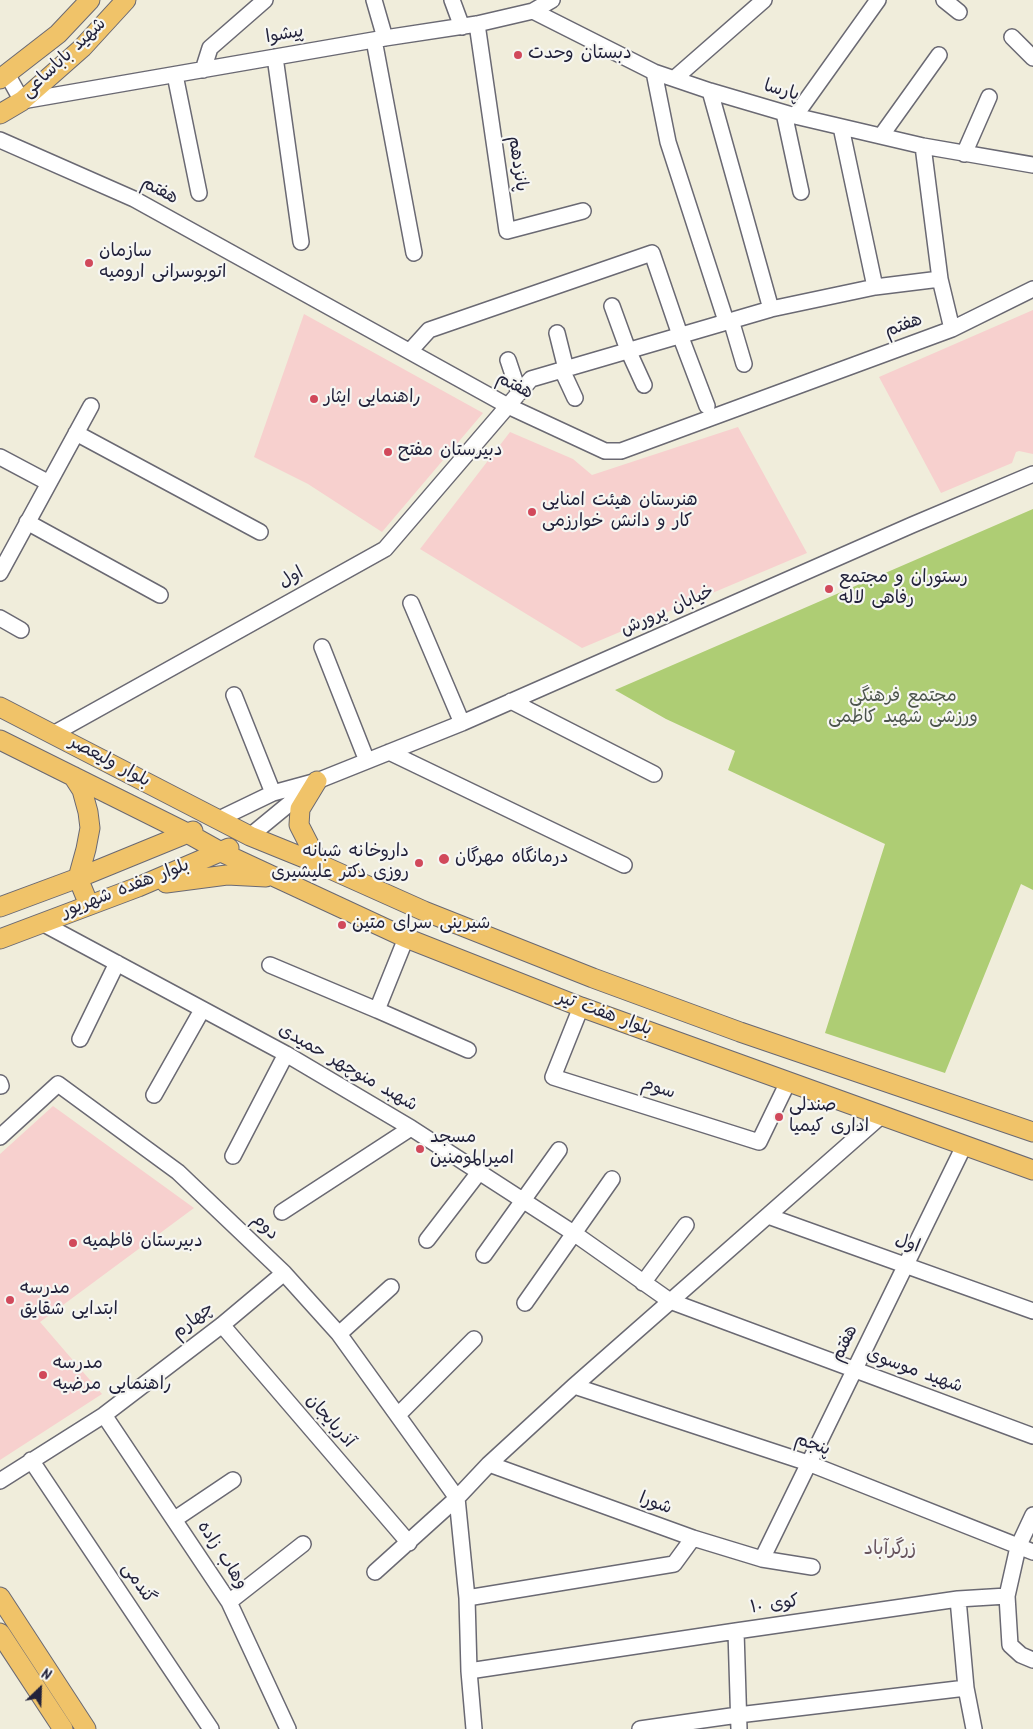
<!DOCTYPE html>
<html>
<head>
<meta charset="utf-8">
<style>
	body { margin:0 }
	#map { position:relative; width:1033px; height:1729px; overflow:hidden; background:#f0eddb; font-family:Kalam,sans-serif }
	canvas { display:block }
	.north { position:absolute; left:15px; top:1664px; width:50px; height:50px; -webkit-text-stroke:4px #f6f6f2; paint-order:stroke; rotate:24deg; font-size:14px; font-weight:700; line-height:20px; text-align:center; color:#22223b }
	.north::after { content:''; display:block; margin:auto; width:18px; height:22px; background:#22223b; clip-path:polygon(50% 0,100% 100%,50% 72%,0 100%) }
</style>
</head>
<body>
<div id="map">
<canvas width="1033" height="1729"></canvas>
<div class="north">N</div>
</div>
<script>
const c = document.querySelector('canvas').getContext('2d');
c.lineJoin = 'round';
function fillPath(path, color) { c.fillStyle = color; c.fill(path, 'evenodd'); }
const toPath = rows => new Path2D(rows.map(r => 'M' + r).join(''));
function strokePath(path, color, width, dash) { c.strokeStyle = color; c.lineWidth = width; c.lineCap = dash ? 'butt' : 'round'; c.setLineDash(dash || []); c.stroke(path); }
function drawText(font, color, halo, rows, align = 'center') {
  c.font = font + ' Kalam,"Playpen Sans Arabic",sans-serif'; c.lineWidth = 4.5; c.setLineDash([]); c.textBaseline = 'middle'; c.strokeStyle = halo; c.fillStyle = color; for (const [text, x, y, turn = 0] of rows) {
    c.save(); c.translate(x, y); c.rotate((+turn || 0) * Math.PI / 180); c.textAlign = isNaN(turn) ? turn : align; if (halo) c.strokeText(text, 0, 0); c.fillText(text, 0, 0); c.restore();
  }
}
fillPath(toPath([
	[1033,310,1033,454,1019,451,1016,452,1012,463,941,493,879,377],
	[304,314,483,413,382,532,308,484,254,457],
	[738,427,807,553,582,648,420,549,510,432,573,459,592,475],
	[53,1106,194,1208,40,1322,102,1394,0,1460,0,1154]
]), '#f7d0ce');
fillPath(toPath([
	[1033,509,1033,890,1021,884,945,1073,825,1033,885,844,728,770,735,751,666,719,615,690]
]), '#aecd74');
const minor = toPath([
	[374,0,385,38],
	[452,0,462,27],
	[944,0,959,12],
	[533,11,654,72,710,91,795,116,923,146,1033,165],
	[477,24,507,231,583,211],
	[1012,37,1033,58],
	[374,40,414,253],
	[275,57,301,242],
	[203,70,210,48,265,0],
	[654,72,668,142,726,321],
	[7,74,22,101,385,38,477,24,533,11,552,0],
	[175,75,199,193],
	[675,78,764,0],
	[710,91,771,309],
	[784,113,801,192],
	[795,116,878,0],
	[841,127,875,287],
	[881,136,939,55],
	[0,140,134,199,508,406,605,451,621,451,952,329,1033,289],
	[923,146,940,279,952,329],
	[964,154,989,97],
	[612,306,628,350,644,385],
	[731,320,744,364],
	[557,333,566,369],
	[410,351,429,330,652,253,680,335,707,406],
	[508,360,519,393],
	[562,370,575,398],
	[76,433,260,532],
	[0,457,49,483],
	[27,522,160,595],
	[0,573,91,406],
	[411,603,462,723],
	[0,618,21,630],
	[322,647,367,761],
	[234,695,273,793],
	[511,701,654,774],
	[53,734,385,549,531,379,771,309,875,287,940,279],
	[389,752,624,865],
	[217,820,273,793,317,781,462,723,912,525,1033,474],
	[250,836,312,785],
	[42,923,286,1054,411,1128,575,1234,670,1301,1033,1436],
	[270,965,377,1010,406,938],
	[581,1007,553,1077,759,1142,788,1082],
	[377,1010,468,1050],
	[80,1039,117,963],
	[0,1083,1,1086],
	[154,1095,202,1010],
	[0,1137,58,1084,178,1172,284,1273,339,1334,457,1498,467,1598,469,1671,474,1729],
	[233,1156,286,1054],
	[282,1212,411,1128],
	[768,1216,1033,1311],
	[427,1240,480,1171],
	[484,1255,559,1150],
	[643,1283,686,1225],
	[525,1303,612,1179],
	[222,1325,409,1543],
	[339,1334,391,1287],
	[574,1386,808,1463,1033,1552],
	[104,1415,229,1602,288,1729],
	[398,1415,474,1339],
	[31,1460,211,1729],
	[489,1464,693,1538,762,1559,812,1567],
	[0,1481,104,1415,222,1325,284,1273],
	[1033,1515,1018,1547,1007,1596,1010,1645,1021,1655,1033,1660],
	[175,1519,233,1480],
	[762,1559,964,1146],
	[375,1572,457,1498,489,1464,574,1386,881,1116],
	[467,1598,674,1564,693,1538],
	[958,1599,1007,1596],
	[229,1602,303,1544],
	[736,1631,739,1729],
	[469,1671,736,1631,958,1599,966,1688,974,1729],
	[640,1729,738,1715,966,1688]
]);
const major = toPath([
	[0,79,58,34,90,0],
	[0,114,22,101,82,48,126,0],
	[0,707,250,836,319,864,424,911,593,978,740,1032,1033,1132],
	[0,740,187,833,221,852,406,938,581,1007,1033,1170],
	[73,776,82,790,88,812,90,828,86,849,78,878,89,905],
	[317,781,300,809,299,825,319,864],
	[166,883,227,875,266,877],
	[0,907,78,878,193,831],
	[0,939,138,887,229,848],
	[0,1597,86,1729],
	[0,1633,63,1729]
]);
strokePath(minor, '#6a6973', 18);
strokePath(major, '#6a6973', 21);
strokePath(minor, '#fff', 15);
strokePath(major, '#f0c369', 19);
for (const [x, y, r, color] of [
	[518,55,5,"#d1495b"],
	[89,263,5,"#d1495b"],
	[314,399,5,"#d1495b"],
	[388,452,5,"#d1495b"],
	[532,512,5,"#d1495b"],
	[829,589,5,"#d1495b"],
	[444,859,6,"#d1495b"],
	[419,863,5,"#d1495b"],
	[342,925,5,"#d1495b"],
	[779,1117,5,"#d1495b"],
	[420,1149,5,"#d1495b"],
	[73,1243,5,"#d1495b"],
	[10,1300,5,"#d1495b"],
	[43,1375,5,"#d1495b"]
]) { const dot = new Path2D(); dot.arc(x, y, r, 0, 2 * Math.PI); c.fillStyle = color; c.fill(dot); strokePath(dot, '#f6f6f2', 2); }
drawText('18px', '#22223b', '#f6f6f2', [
	["پیشوا",285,36,-10],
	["شهید باباساعی",65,59,-43],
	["پارسا",781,92,16],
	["پانزدهم",516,164,82],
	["هفتم",159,192,28],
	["هفتم",904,327,-20],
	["هفتم",514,387,27],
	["اول",292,579,-29],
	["خیابان پرورش",668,612,-24],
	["بلوار ولیعصر",109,763,28],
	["بلوار هفده شهریور",126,890,-21],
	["بلوار هفت تیر",604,1015,20],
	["شهبد منوچهر حمیدی",347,1069,30],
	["سوم",658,1090,18],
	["دوم",264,1228,44],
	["اول",907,1245,20],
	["چهارم",194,1322,-38],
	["هفتم",846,1344,-64],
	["شهید موسوی",914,1372,20],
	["آذربایجان",329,1422,49],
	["پنجم",812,1446,20],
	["شورا",655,1505,20],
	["وهاب زاده",221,1556,57],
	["گندمی",137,1584,56],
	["کوی ۱۰",775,1606,-8]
]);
drawText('18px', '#22223b', '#f6f6f2', [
	["دبستان وحدت",528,55],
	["سازمان",99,253],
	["اتوبوسرانی ارومیه",99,274],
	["راهنمایی ایثار",324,399],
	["دبیرستان مفتح",398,452],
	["هنرستان هیئت امنایی",542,502],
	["کار و دانش خوارزمی",542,523],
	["رستوران و مجتمع",839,579],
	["رفاهی لاله",839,600],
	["داروخانه شبانه",409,853,"right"],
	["روزی دکتر علیشیری",409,874,"right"],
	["درمانگاه مهرگان",455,859],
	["شیرینی سرای متین",352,925],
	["صندلی",789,1107],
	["اداری کیمیا",789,1128],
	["مسجد",430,1139],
	["امیرالمومنین",430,1160],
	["دبیرستان فاطمیه",83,1243],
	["مدرسه",20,1290],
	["ابتدایی شقایق",20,1311],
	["مدرسه",53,1365],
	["راهنمایی مرضیه",53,1386]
], 'left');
drawText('18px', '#4c554c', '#f6f6f2', [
	["مجتمع فرهنگی",903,698],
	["ورزشی شهید کاظمی",903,719]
]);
drawText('19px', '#68555e', '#f6f6f2', [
	["زرگرآباد",890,1551]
]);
</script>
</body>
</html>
